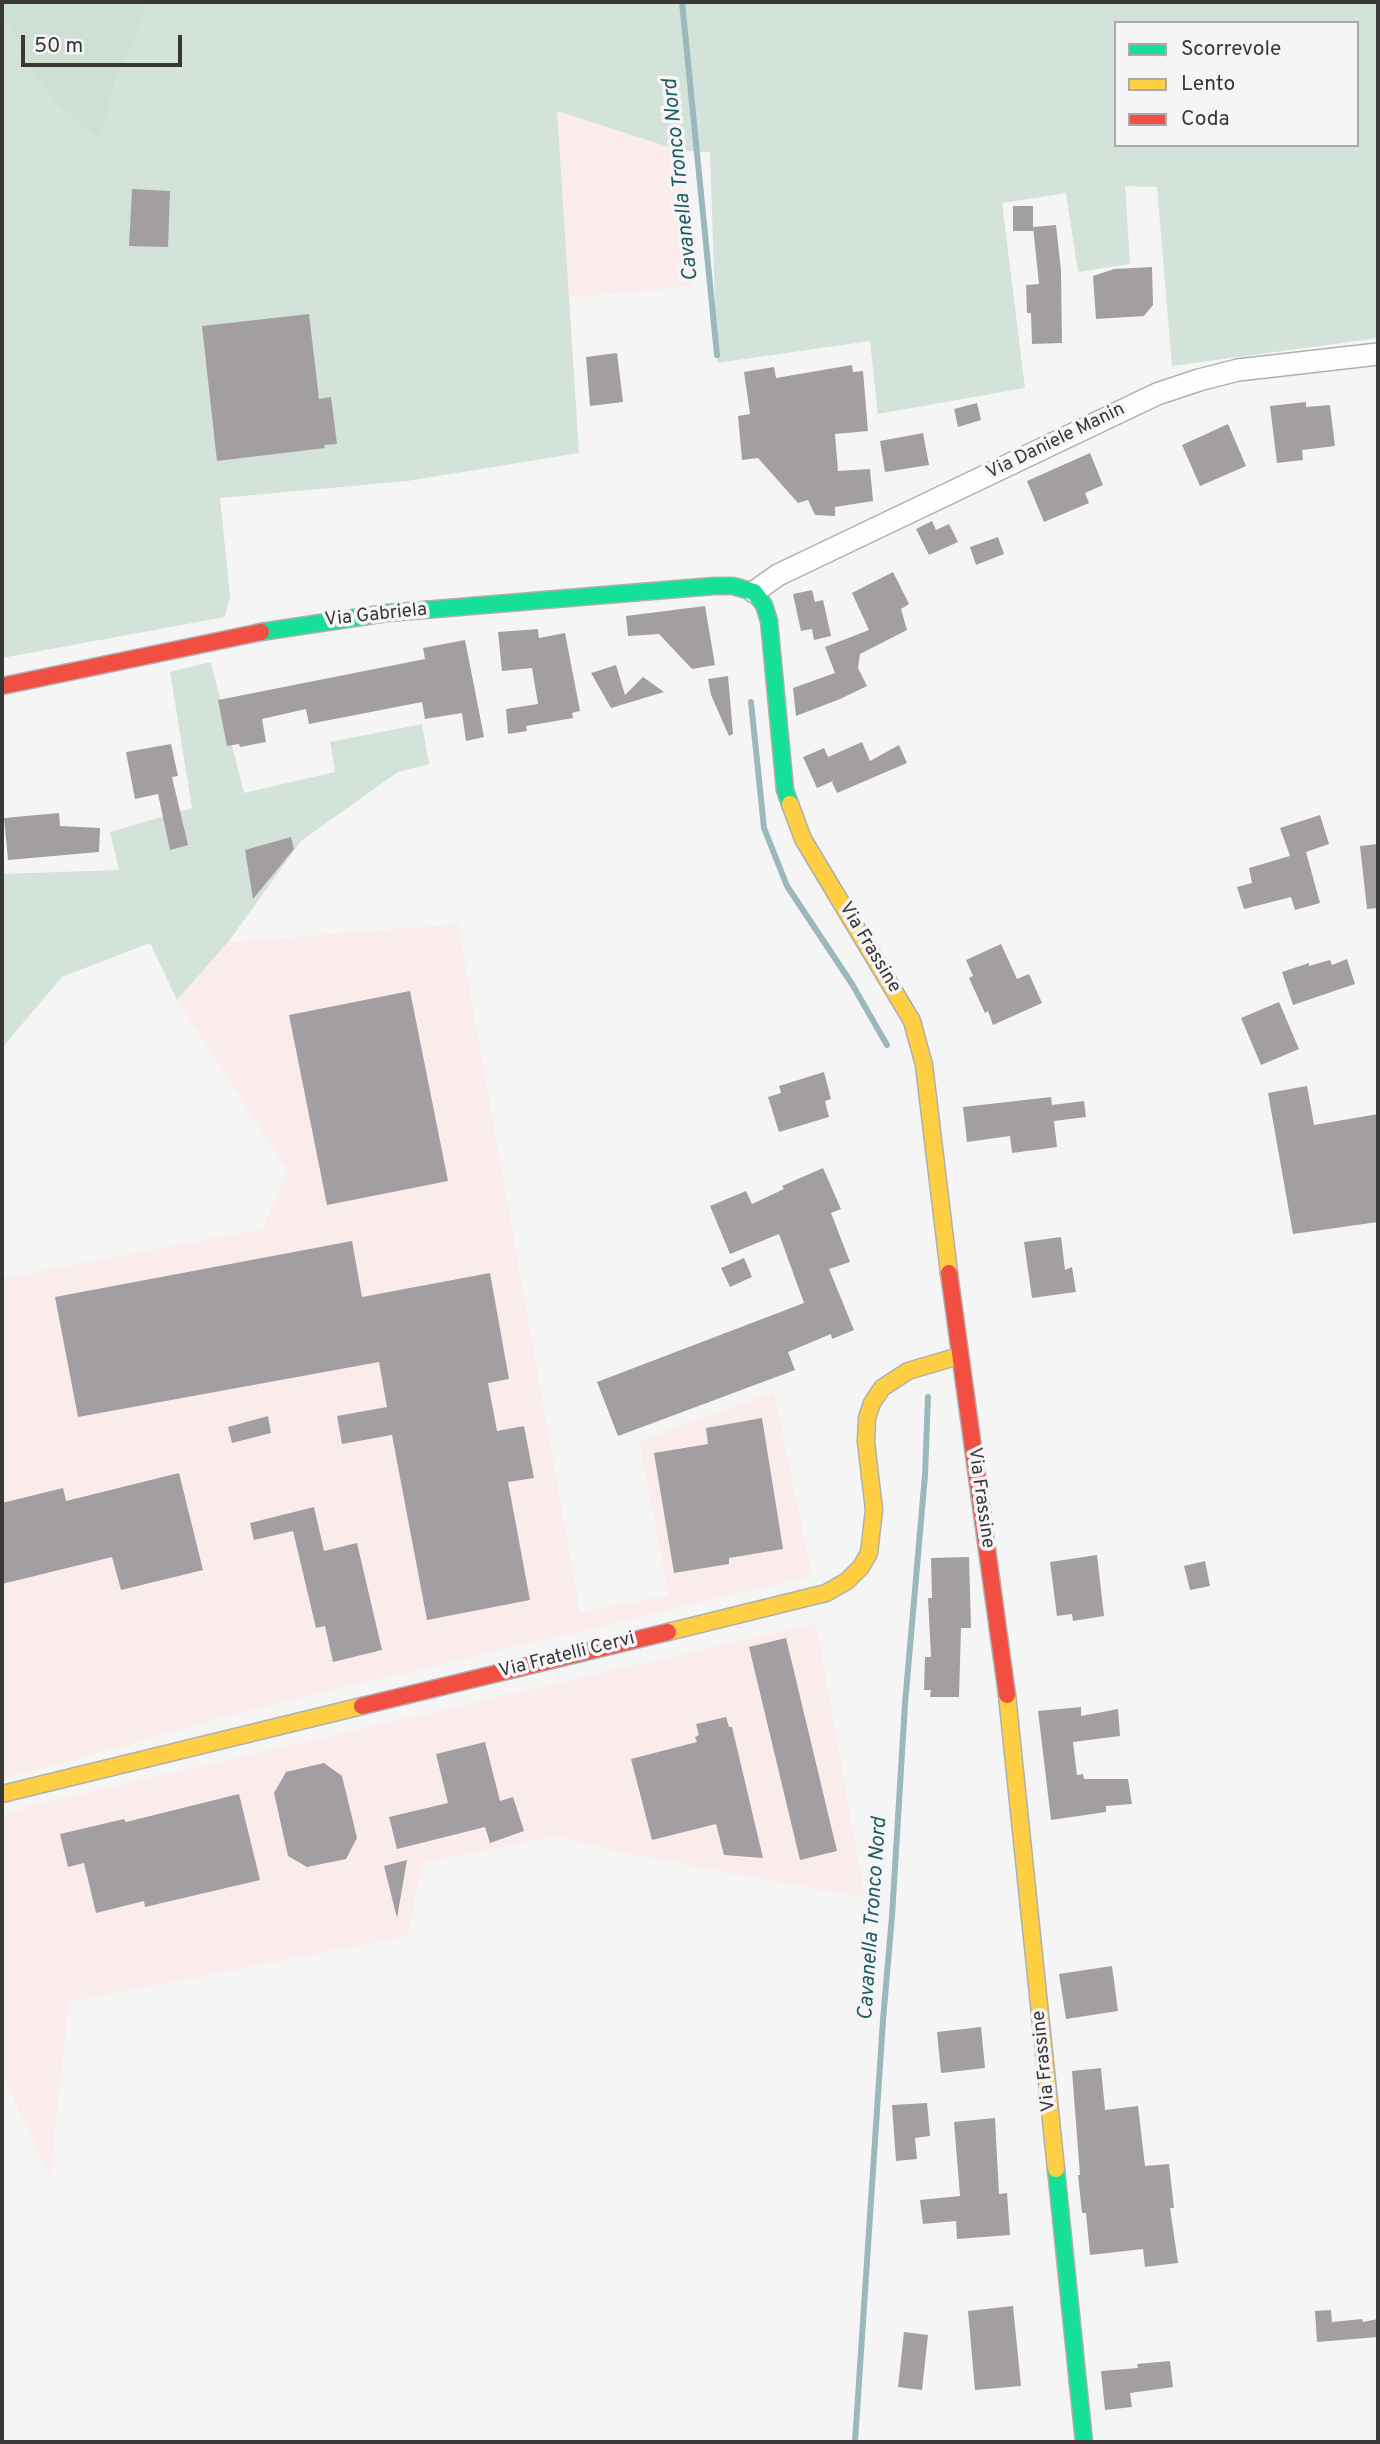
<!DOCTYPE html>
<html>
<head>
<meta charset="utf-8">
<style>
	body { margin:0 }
	#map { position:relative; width:1380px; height:2444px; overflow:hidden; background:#f6f5f6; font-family:Overpass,sans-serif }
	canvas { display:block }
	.frame { position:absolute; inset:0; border:4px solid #393839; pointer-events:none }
	.legend { position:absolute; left:1114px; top:21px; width:245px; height:126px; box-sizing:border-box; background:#f6f4f7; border:2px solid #aaa9ab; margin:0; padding:9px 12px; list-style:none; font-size:21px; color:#393839 }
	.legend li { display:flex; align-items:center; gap:14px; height:35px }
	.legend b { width:35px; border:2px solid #aaa9ab }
	.scale { position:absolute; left:21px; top:35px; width:161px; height:32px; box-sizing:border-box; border:4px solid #393839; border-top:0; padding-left:9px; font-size:21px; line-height:24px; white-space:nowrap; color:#393839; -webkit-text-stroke:5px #f6f4f7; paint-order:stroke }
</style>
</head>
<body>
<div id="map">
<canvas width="1380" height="2444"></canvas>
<div class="frame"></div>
<ul class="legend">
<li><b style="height:9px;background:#16e098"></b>Scorrevole</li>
<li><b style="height:9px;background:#ffcf43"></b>Lento</li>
<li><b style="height:9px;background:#f24e42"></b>Coda</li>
</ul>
<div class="scale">50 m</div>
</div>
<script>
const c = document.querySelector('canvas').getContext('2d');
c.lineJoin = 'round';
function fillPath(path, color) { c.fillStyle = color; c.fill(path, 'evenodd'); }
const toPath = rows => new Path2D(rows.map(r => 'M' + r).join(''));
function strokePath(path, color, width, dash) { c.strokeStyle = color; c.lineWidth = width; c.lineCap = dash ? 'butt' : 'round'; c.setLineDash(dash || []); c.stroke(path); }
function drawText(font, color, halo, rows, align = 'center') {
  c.font = font + ' Overpass,sans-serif'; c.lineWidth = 7; c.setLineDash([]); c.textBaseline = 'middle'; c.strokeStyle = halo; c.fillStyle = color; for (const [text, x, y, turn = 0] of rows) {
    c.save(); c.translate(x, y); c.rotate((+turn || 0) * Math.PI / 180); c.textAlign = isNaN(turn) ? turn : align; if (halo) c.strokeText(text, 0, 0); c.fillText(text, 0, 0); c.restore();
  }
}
fillPath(toPath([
	[556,111,681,151,691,287,568,298],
	[458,924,580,1612,669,1595,639,1441,774,1392,812,1576,259,1708,2,1780,2,1278,262,1229,288,1171,177,1000,229,942],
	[816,1623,865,1898,617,1852,558,1836,422,1863,408,1936,69,2002,50,2177,2,2074,2,1815,33,1805]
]), '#fbecec');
fillPath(toPath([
	[2,2,1378,2,1378,338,1172,366,1157,187,1125,186,1130,264,1078,272,1066,193,1002,203,1025,388,878,414,870,341,717,363,710,152,681,151,557,111,579,453,407,481,220,498,230,596,225,617,2,658],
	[1116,23,1357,23,1357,145,1116,145],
	[211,662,244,793,335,772,330,742,422,724,429,764,398,772,301,841,229,941,177,1000,150,943,62,977,2,1048,2,874,119,870,110,832,192,808,170,672]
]), '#d4e3d9');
fillPath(toPath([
	[2,2,141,2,144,13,128,53,116,74,109,107,98,138,54,102,24,59,12,28,2,19]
]), '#cee0d4');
strokePath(toPath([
	[682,2,717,355],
	[751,702,764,828,787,886,852,984,887,1045],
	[855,2442,883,2020,892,1916,905,1704,925,1475,928,1397]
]), '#9bb9bc', 6);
fillPath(toPath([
	[132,189,170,191,168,247,129,246],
	[1013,206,1033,206,1033,231,1013,231],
	[1056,225,1061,270,1062,343,1032,344,1031,313,1027,313,1026,285,1039,284,1033,227],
	[1152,267,1153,305,1144,316,1096,319,1093,276,1114,269],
	[309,314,319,399,331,397,337,444,324,445,325,448,217,461,202,326],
	[617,353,623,402,590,406,586,357],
	[852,365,853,372,863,371,868,431,835,434,838,471,870,469,873,501,835,507,835,516,815,515,808,500,798,503,758,458,742,460,738,416,750,414,744,372,774,367,776,378],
	[1306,402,1306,407,1330,405,1335,446,1302,450,1303,460,1277,463,1270,406],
	[977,403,981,420,958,427,954,409],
	[1228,424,1246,466,1200,486,1182,445],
	[923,433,929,465,885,472,880,441],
	[1090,453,1103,485,1085,493,1089,503,1044,522,1027,481],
	[932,521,936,530,949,524,958,542,929,555,916,529],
	[998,537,1004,554,976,565,970,547],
	[893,572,909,604,901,609,907,630,860,654,858,668,867,686,840,699,796,716,793,688,835,673,825,647,869,630,852,593],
	[812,590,815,602,823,600,831,636,814,640,812,629,801,631,793,594],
	[705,606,715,665,692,669,659,634,628,636,626,616],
	[538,629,539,638,565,633,580,711,572,713,573,718,526,726,527,731,508,734,506,709,538,704,532,668,502,671,498,632],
	[465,640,484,737,466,741,462,713,425,719,422,702,309,724,306,709,262,719,266,742,240,747,239,744,227,746,218,700,425,659,423,648],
	[616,665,625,695,643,677,664,692,611,708,591,673],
	[728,676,733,734,729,736,711,695,708,679],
	[862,742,870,761,899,745,907,763,837,793,832,782,835,780,817,788,803,757,824,748,828,757],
	[171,744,178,776,172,777,188,845,170,850,158,794,135,799,126,752],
	[59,813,60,826,100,828,99,852,8,860,4,818],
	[1320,815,1329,844,1306,852,1320,903,1295,910,1291,897,1244,909,1237,887,1252,883,1249,868,1290,856,1280,828],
	[291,837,294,849,253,899,245,850],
	[1378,844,1378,908,1367,909,1360,846],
	[1001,944,1017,979,1029,974,1042,1003,993,1025,988,1011,985,1013,969,978,973,976,966,960],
	[1347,959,1355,984,1293,1005,1282,972,1309,963,1309,966,1330,960,1332,965],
	[410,991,448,1181,327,1205,289,1015],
	[1279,1002,1299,1049,1261,1065,1241,1018],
	[824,1072,831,1099,825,1101,829,1117,779,1132,768,1097,781,1093,779,1086],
	[1307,1086,1314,1125,1378,1114,1378,1222,1293,1234,1268,1093],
	[1051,1097,1052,1105,1084,1101,1086,1117,1054,1121,1057,1147,1012,1153,1010,1136,967,1142,963,1107],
	[823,1168,841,1209,831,1213,850,1262,829,1269,854,1330,832,1339,831,1334,788,1352,795,1370,618,1436,597,1382,804,1303,779,1234,730,1254,710,1206,746,1191,752,1204,784,1189,782,1186],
	[1061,1237,1065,1270,1072,1267,1076,1292,1032,1298,1024,1242],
	[352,1241,362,1297,490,1273,509,1379,488,1383,497,1431,524,1426,534,1478,508,1482,530,1600,427,1620,392,1435,342,1444,337,1416,387,1407,379,1362,78,1417,55,1297],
	[744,1258,752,1277,730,1287,721,1268],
	[268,1416,271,1433,232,1443,228,1427],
	[762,1418,783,1549,729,1558,729,1564,674,1573,654,1453,708,1444,706,1428],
	[179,1473,203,1570,121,1590,112,1557,2,1584,2,1503,63,1488,66,1501],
	[314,1507,324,1551,357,1543,382,1650,333,1662,325,1626,316,1628,293,1531,254,1540,250,1523],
	[1097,1555,1104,1616,1073,1621,1072,1614,1057,1616,1050,1562],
	[969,1557,971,1628,961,1628,959,1697,930,1697,931,1690,924,1690,925,1657,931,1657,928,1598,932,1598,931,1558],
	[1205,1561,1210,1586,1190,1590,1184,1566],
	[786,1638,837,1851,800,1860,749,1647],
	[1081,1707,1081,1716,1118,1709,1120,1736,1073,1742,1077,1775,1083,1774,1084,1779,1128,1779,1132,1804,1106,1806,1106,1812,1051,1820,1038,1711],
	[726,1717,729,1727,732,1727,763,1858,724,1855,716,1824,652,1840,631,1759,697,1742,695,1737,699,1735,696,1724],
	[485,1742,500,1801,513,1797,524,1831,490,1843,485,1827,397,1849,389,1817,448,1803,436,1754],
	[324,1763,342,1776,357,1838,346,1859,307,1867,288,1856,274,1793,286,1772],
	[239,1794,260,1880,145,1907,144,1901,96,1913,84,1863,68,1867,60,1834,124,1819,126,1822],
	[407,1860,397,1918,384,1866],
	[1112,1966,1118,2011,1066,2019,1059,1974],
	[981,2027,985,2068,941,2073,937,2032],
	[1101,2068,1105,2110,1138,2106,1145,2166,1169,2164,1174,2208,1170,2208,1178,2263,1145,2267,1143,2249,1090,2255,1086,2213,1082,2213,1078,2175,1080,2175,1072,2071],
	[927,2103,930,2136,915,2138,917,2159,896,2161,892,2105],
	[995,2118,999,2194,1007,2193,1010,2235,957,2239,956,2221,923,2224,920,2200,960,2196,954,2122],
	[1013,2306,1021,2386,975,2390,968,2311],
	[1331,2310,1332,2322,1362,2319,1363,2322,1378,2319,1378,2337,1317,2342,1315,2311],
	[904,2332,928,2335,922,2390,898,2387],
	[1170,2361,1173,2387,1130,2393,1132,2407,1105,2410,1101,2371,1138,2368,1137,2364]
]), '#a39ea2');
const street = toPath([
	[754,592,778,575,1157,394,1199,380,1238,370,1378,354]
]);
const fast = toPath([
	[261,632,387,613,714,586,733,586,754,592,764,605,769,621,785,790,790,804],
	[1056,2169,1084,2442]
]);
const slow = toPath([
	[790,804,803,839,912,1021,924,1065,949,1273],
	[668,1632,826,1593,847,1581,861,1567,869,1553,874,1510,866,1442,867,1418,872,1403,882,1388,908,1371,959,1356],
	[1007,1695,1056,2169],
	[2,1794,362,1706]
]);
const jam = toPath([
	[2,686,261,632],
	[949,1273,1007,1695],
	[362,1706,668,1632]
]);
strokePath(street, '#b0afb0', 24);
strokePath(fast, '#b0afb0', 19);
strokePath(slow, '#b0afb0', 19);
strokePath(jam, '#b0afb0', 19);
strokePath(street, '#fefefe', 21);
strokePath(fast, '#16e098', 16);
strokePath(slow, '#ffcf43', 16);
strokePath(jam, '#f24e42', 16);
drawText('19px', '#393839', '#f6f4f7', [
	["Via Daniele Manin",1056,442,-26],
	["Via Gabriela",376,616,-6],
	["Via Frassine",869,948,59],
	["Via Frassine",980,1498,82],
	["Via Fratelli Cervi",567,1656,-14],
	["Via Frassine",1045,2061,-96]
]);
drawText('italic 21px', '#1f5c61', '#f6f4f7', [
	["Cavanella Tronco Nord",682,180,-96],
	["Cavanella Tronco Nord",874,1919,-86]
]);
</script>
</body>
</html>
